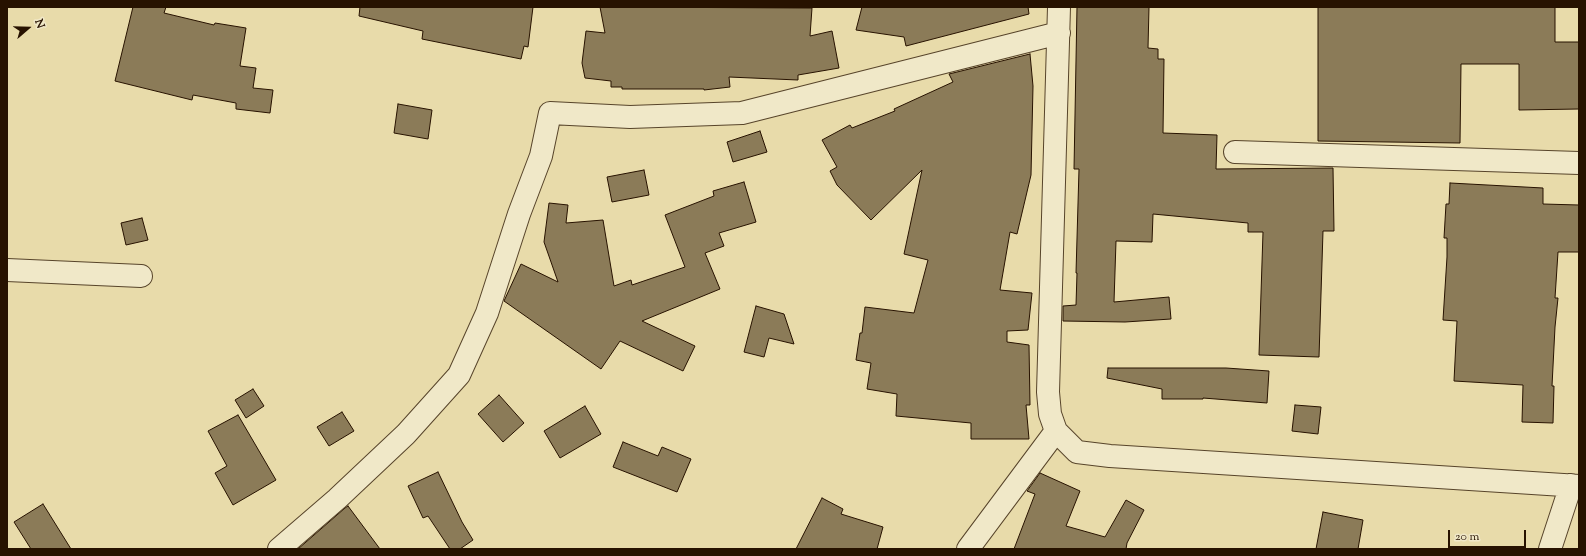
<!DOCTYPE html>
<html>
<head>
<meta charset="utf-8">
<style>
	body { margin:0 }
	#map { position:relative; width:1586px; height:556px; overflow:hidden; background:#e8dbaa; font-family:"Sorts Mill Goudy",serif }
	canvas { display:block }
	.frame { position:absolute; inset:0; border:8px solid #271200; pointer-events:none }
	.north { position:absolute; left:8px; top:8px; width:40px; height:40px; -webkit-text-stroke:3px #f0e8c8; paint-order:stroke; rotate:70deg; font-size:11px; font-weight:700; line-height:16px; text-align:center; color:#271200 }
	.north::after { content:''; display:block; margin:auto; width:14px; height:18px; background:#271200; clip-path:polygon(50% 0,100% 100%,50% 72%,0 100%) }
	.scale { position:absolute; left:1448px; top:530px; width:78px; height:18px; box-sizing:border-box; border:2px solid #271200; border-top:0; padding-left:5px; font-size:12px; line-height:14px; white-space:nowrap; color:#271200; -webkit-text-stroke:3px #f0e8c8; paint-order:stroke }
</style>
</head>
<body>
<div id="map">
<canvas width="1586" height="556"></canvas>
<div class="frame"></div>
<div class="north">N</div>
<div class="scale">20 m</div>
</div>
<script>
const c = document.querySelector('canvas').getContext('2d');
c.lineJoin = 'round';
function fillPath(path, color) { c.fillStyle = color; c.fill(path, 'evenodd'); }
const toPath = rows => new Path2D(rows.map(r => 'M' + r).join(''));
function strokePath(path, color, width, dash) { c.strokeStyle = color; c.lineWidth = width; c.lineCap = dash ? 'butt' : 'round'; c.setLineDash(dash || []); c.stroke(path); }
const building = toPath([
	[133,7,166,7,164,13,214,25,215,23,246,28,240,66,256,68,253,88,273,90,270,113,236,109,236,103,193,95,192,100,115,81,133,7],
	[360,7,533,7,528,47,524,46,521,59,422,39,423,31,359,16,360,7],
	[600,7,812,8,810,36,832,31,839,68,798,75,798,80,729,77,730,87,704,90,704,89,622,89,622,87,611,87,611,81,585,78,582,63,586,31,605,33,600,7],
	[862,7,1028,7,1029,14,906,46,904,37,856,30,862,7],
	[1077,7,1149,7,1148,48,1158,49,1158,59,1164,59,1163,133,1217,135,1216,169,1333,168,1334,231,1323,231,1319,357,1259,355,1263,232,1248,232,1248,223,1153,214,1152,242,1116,241,1114,302,1169,297,1171,319,1125,322,1063,321,1063,306,1076,305,1077,273,1076,273,1079,169,1074,169,1077,7],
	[1318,7,1555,7,1555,42,1579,42,1579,109,1519,110,1519,64,1461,64,1460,143,1318,141,1318,7],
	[1030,54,1033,86,1031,175,1017,234,1010,232,1000,290,1032,293,1028,330,1007,331,1007,342,1029,345,1030,405,1026,405,1029,439,971,439,971,423,896,416,897,394,867,389,871,363,856,360,860,333,862,333,865,307,914,313,928,260,904,254,922,170,871,220,837,185,830,171,837,167,822,140,850,125,852,128,895,111,894,109,953,82,949,74,1030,54],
	[398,104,432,110,428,139,394,133,398,104],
	[760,131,767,152,733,162,727,142,760,131],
	[644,170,649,195,612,202,607,177,644,170],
	[744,182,756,222,719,233,724,246,705,253,720,289,642,321,695,346,683,371,620,341,601,369,504,301,521,264,558,282,544,242,549,203,568,205,566,223,603,220,614,286,631,280,632,285,685,267,665,215,714,196,713,191,744,182],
	[1450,183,1543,188,1543,204,1579,205,1579,252,1558,252,1555,298,1558,298,1555,327,1552,386,1554,386,1553,423,1522,422,1523,385,1454,381,1457,321,1443,320,1447,257,1447,238,1444,238,1446,204,1449,204,1450,183],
	[142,218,148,240,126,245,121,223,142,218],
	[756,306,784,314,794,344,769,338,764,357,744,352,756,306],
	[1108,368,1226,368,1269,371,1267,403,1203,398,1203,399,1162,399,1162,389,1107,378,1108,368],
	[253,389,264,406,246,418,235,400,253,389],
	[499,395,524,423,503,442,478,414,499,395],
	[1295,405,1321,407,1318,434,1292,431,1295,405],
	[585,406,601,434,560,458,544,431,585,406],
	[342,412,354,431,329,446,317,427,342,412],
	[238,415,276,480,233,505,215,473,227,466,208,431,238,415],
	[623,442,658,456,662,447,691,459,677,492,613,467,623,442],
	[438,472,462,522,473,540,460,549,450,549,428,516,423,518,408,486,438,472],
	[1040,473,1080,491,1066,526,1105,537,1126,500,1144,510,1127,543,1126,549,1014,549,1035,494,1027,491,1040,473],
	[822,498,843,509,841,514,883,527,877,549,796,549,822,498],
	[43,504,71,549,31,549,14,522,43,504],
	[348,506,380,549,298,549,345,508,348,506],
	[1323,512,1363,520,1358,549,1316,549,1323,512]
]);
fillPath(building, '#8b7b58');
strokePath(building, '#271200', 1);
const street = toPath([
	[1059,7,1048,392,1050,414,1056,431,1077,452,1110,456,1579,486],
	[1235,152,1579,163],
	[7,270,141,276],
	[279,549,337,499,406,434,459,375,487,313,519,214,541,156,550,113,630,117,742,113,1059,33],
	[968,549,1056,431],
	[1550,549,1571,485]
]);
strokePath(street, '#57442a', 24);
strokePath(street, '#f0e8c8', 22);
</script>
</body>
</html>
